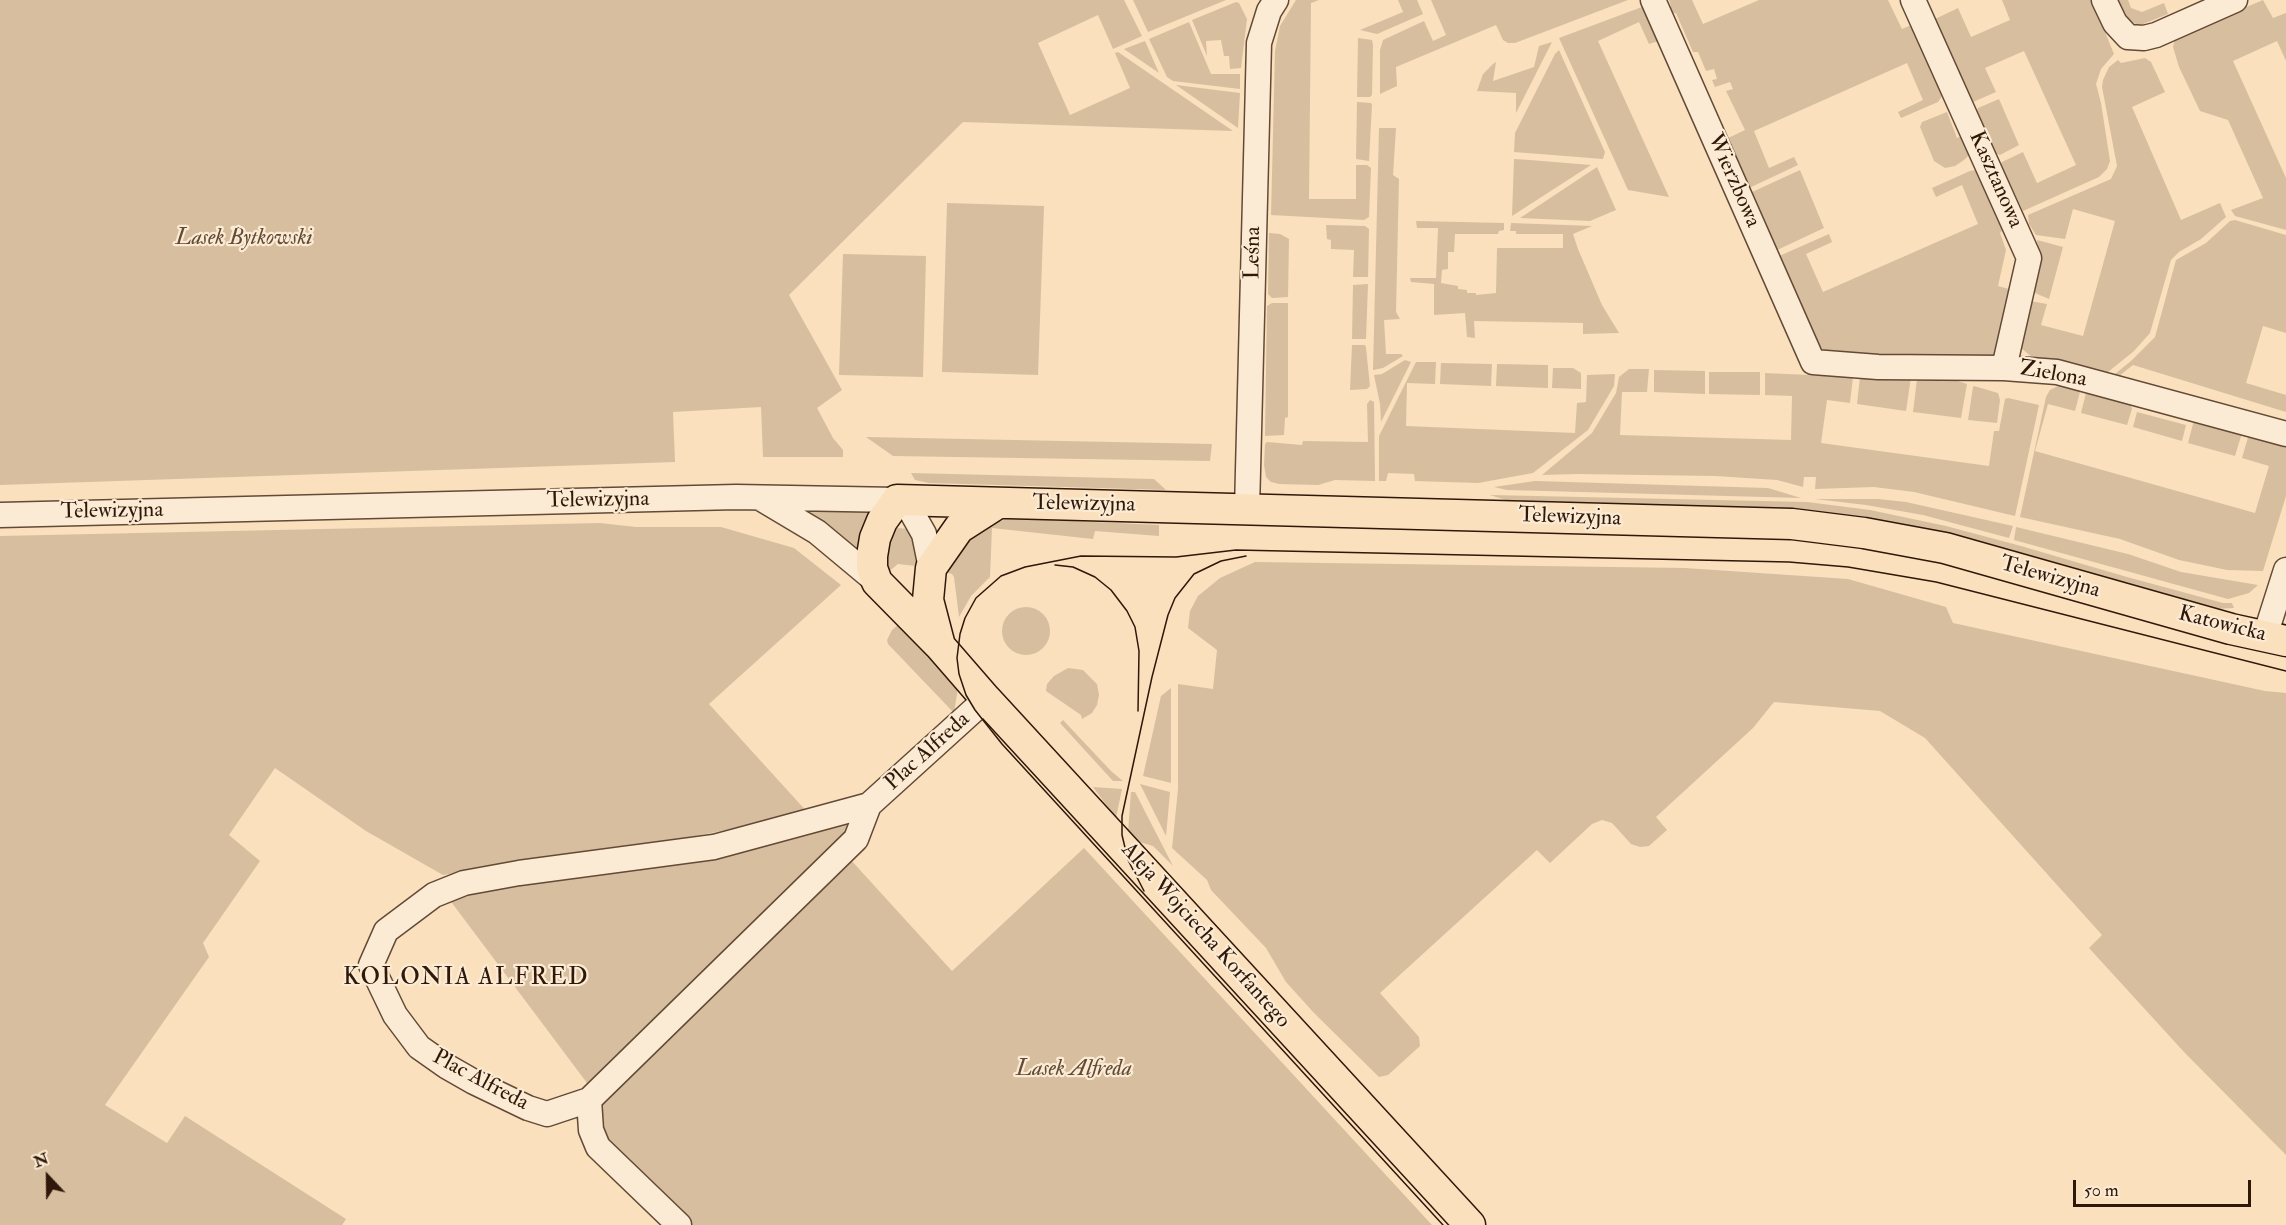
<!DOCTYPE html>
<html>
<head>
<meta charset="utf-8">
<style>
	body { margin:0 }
	#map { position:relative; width:2286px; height:1225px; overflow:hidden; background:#fae0bd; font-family:"IM FELL Double Pica",serif }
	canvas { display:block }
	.north { position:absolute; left:18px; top:1147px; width:60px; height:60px; -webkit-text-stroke:4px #fcebd4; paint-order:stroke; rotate:338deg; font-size:16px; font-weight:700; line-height:24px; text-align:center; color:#2f1809 }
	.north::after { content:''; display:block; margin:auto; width:21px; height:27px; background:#2f1809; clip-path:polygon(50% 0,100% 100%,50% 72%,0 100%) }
	.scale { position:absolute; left:2073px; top:1180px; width:178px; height:27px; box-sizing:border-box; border:3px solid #2f1809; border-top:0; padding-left:8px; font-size:18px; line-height:21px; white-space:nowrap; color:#2f1809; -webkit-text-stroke:4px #fcebd4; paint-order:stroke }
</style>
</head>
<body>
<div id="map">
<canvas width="2286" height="1225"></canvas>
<div class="north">N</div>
<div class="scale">50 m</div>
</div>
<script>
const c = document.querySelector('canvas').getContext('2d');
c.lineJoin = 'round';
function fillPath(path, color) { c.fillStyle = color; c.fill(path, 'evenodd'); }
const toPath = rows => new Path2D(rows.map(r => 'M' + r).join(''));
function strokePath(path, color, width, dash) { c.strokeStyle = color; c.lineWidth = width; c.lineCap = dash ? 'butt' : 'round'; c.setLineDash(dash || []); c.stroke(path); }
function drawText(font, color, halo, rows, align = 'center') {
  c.font = font + ' "IM FELL Double Pica",serif'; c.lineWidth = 4.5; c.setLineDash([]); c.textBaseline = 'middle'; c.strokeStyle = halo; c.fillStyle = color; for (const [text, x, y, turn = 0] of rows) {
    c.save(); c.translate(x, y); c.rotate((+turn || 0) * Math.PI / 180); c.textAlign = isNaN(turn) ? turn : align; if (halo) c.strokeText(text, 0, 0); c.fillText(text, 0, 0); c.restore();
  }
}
fillPath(toPath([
	[0,0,1124,0,1142,36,1113,49,1098,15,1038,43,1070,115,1130,88,1115,53,1118,52,1233,131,963,122,789,295,842,390,817,408,833,438,843,450,843,457,763,457,761,407,673,412,675,462,0,485],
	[1133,0,1226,0,1148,32],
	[1296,0,1319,0,1311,3,1309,199,1356,199,1356,165,1367,165,1371,168,1369,217,1364,220,1271,215,1275,51,1280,26],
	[1398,0,1417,0,1423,14,1377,34,1360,30,1403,12],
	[1431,0,1628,0,1515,43,1508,43,1503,40,1496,25,1396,67,1397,86,1380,94,1380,50,1383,40,1424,21,1433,41,1446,35],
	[1669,0,1692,0,1703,24,1759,0,1888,0,1902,29,1918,22,1922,32,1919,44,1942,96,1938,102,1901,118,1898,112,1923,100,1907,63,1754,131,1769,168,1794,157,1798,165,1747,189,1724,140,1745,130,1726,91,1733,89,1730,82,1715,87,1712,80,1717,79,1714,69,1706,71,1698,52,1693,52,1676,13,1668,14,1666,10,1671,6],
	[2002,0,2092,0,2114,54,2101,69,2096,84,2101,103,2110,161,2107,169,2099,177,2023,211,2001,164,2002,162,2023,152,2037,183,2076,165,2024,51,1985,68,1996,92,1973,102,1935,19,1958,8,1971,37,2010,20],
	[2112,0,2128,0,2131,8,2142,12,2164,3,2168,14,2143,24,2136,24,2117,13],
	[2263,0,2273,18,2286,13,2286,61,2277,41,2233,61,2286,178,2286,230,2235,216,2231,210,2263,198,2228,120,2200,111,2179,67,2173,47,2175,39,2180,35],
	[1236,2,1239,3,1247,19,1241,68,1230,69,1229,56,1224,56,1221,40,1206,41,1207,56,1192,20],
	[1642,7,1647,8,1662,40,1649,44,1639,22,1598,41,1669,197,1628,190,1559,38],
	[1189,22,1211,74,1240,74,1240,89,1173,81,1167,77,1149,39],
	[1358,38,1372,40,1373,45,1372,95,1370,97,1357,97],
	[1145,41,1159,73,1124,49],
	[1552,42,1516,113,1516,93,1477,91,1483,74,1493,64,1496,62,1493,81,1534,67,1539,46],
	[1559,50,1605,152,1603,159,1514,152,1515,133,1555,54],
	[2145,58,2151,62,2165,92,2132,107,2181,220,2220,203,2226,217,2201,239,2179,252,2171,260,2150,333,2134,351,2103,376,2032,357,2021,348,2020,341,2030,301,2047,304,2041,325,2083,336,2115,221,2073,209,2065,239,2036,235,2029,224,2028,215,2111,179,2117,166,2102,87,2103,80,2109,67,2118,60,2121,63],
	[1176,85,1240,93,1238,128],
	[1999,99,2019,145,2000,155,1995,153,1977,112,1978,108],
	[1357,102,1371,103,1372,105,1369,161,1356,159],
	[1947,112,1957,138,1969,132,1971,153,1964,160,1955,166,1945,168,1934,161,1920,127,1922,122],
	[1379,128,1396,128,1393,175,1399,179,1396,312,1400,319,1384,320,1386,354,1401,354,1403,356,1383,368,1373,370],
	[1514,159,1530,160,1591,165,1512,216],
	[1597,167,1616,210,1590,221,1520,218],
	[1800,170,1824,228,1775,251,1750,193],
	[1976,170,1985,174,2008,223,2000,233,2006,250,1998,286,2016,291,2004,343,1993,360,1833,356,1823,350,1813,337,1777,257,1829,234,1832,242,1806,254,1823,292,1978,224,1962,185,1936,197,1932,188,1970,171],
	[947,203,1044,206,1038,375,942,372],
	[2235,220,2286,235,2286,333,2263,326,2246,383,2286,395,2286,412,2133,365,2114,380,2110,378,2131,361,2155,337,2176,260,2206,243,2230,221],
	[1416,221,1504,223,1504,230,1499,231,1498,234,1455,234,1454,252,1448,252,1448,269,1442,270,1441,283,1458,286,1458,289,1467,290,1467,293,1476,293,1476,295,1496,293,1497,248,1563,248,1563,234,1516,234,1516,231,1510,231,1511,223,1592,226,1573,234,1578,249,1602,305,1619,333,1583,334,1583,323,1474,321,1475,338,1467,337,1465,313,1434,315,1434,284,1411,282,1410,278,1436,278,1438,228,1417,228],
	[1326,225,1365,226,1369,229,1368,277,1353,277,1354,250,1331,249,1331,240,1327,239],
	[1269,233,1280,234,1289,239,1288,297,1272,298,1268,294],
	[2037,240,2063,247,2049,299,2035,293,2033,288,2039,255],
	[843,254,926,256,923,377,839,375],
	[1368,284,1366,339,1352,339,1353,285],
	[1272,303,1288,303,1288,417,1285,418,1284,435,1265,436,1267,306],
	[1352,345,1365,345,1366,348,1370,386,1367,389,1350,390],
	[1405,360,1411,362,1381,422,1380,404,1374,375,1382,374],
	[1416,362,1436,362,1435,384,1407,383,1406,426,1575,433,1577,403,1586,402,1587,375,1615,374,1614,386,1588,430,1533,473,1478,483,1415,481,1414,474,1388,473,1386,481,1379,481,1379,436],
	[1441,363,1492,364,1491,386,1440,384],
	[1497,364,1548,365,1548,388,1496,386],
	[1553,368,1573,368,1581,373,1581,389,1552,388],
	[1629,369,1649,369,1647,392,1622,392,1620,435,1791,440,1792,396,1765,395,1765,373,1853,377,1850,403,1827,400,1821,443,1989,466,1994,431,1999,431,2005,399,2008,398,2039,405,2015,516,1914,492,1874,487,1815,489,1816,477,1804,477,1803,487,1777,480,1715,476,1577,474,1542,475,1592,433,1616,393,1619,377],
	[1654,370,1705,371,1705,394,1654,392],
	[1709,372,1760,372,1760,395,1709,394],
	[1860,377,1911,377,1906,411,1857,404],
	[1917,379,1955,380,1967,384,1961,418,1913,412],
	[2064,383,2081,388,2075,411,2048,404,2035,451,2255,513,2269,466,2242,458,2249,434,2286,446,2286,496,2263,571,2227,570,2179,560,2120,539,2020,517,2046,397,2050,390],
	[1974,386,1998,393,2000,400,1997,423,1968,420,1973,387],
	[2087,389,2130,402,2132,409,2127,425,2081,413],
	[1370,400,1374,402,1375,481,1335,480,1318,485,1279,484,1271,482,1266,477,1264,465,1265,444,1267,442,1302,445,1303,441,1368,442,1367,404],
	[2137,412,2186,425,2182,441,2133,427],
	[2194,420,2242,433,2235,456,2188,443],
	[866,437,1212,444,1210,461,893,456],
	[911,473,1154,479,1166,490,929,483,915,480],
	[1535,481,1768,488,1801,498,1507,490,1494,487],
	[1490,495,1807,502,1870,510,1946,526,2021,546,2127,577,2223,603,2232,603,2234,608,2215,609,2047,562,1512,502],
	[1815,499,1878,499,1906,502,2013,526,2009,538,1923,515,1866,505],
	[805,511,875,512,860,553],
	[1009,518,1159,525,1159,536,1095,531,1093,539,992,528,990,577,971,596,959,617,954,577,952,574,945,572,953,553,977,530],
	[600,523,636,527,721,527,794,548,841,585,709,704,809,814,638,847,443,875,366,831,275,768,229,835,260,861,203,943,209,957,105,1105,167,1143,185,1116,346,1219,342,1225,0,1225,0,536],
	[2016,527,2128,554,2181,572,2258,585,2249,593,2228,599,2014,540],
	[897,528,909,529,912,536,917,558,916,566,898,564,887,573,884,553,890,535],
	[1255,562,1685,568,1848,579,1946,607,1953,623,2265,691,2286,693,2286,1155,2184,1052,2089,948,2102,935,1925,738,1880,711,1774,702,1753,728,1656,817,1667,830,1649,846,1640,847,1631,844,1612,823,1602,820,1592,824,1550,863,1537,850,1380,993,1419,1037,1420,1046,1388,1075,1379,1077,1314,1013,1286,982,1266,948,1211,890,1207,880,1172,848,1178,789,1178,684,1213,689,1217,650,1188,628,1190,611,1198,596,1220,578],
	'1002 631a24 24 0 1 1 48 0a24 24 0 1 1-48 0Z',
	[898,625,903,627,958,688,954,713,888,644,887,640,892,630],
	[1068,668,1083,670,1097,684,1099,695,1097,705,1092,713,1082,719,1081,715,1046,691,1047,684,1054,676],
	[1171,688,1171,783,1143,776,1161,696],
	[1063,720,1111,771,1123,781,1113,781,1060,723],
	[1140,784,1170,792,1166,836],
	[1093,787,1122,789,1116,818],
	[1131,792,1135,792,1173,866,1153,846,1136,841,1128,832],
	[855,818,844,840,590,1087,449,899,466,890],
	[1084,848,1432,1225,689,1225,608,1152,597,1109,850,859,952,971]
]), '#d7be9e');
const minor = toPath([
	[1653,0,1813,362,1878,367,2004,368,2057,372,2286,434],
	[1913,0,2029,258,2004,368],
	[2104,0,2115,23,2128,37,2144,38,2156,35,2235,0],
	[760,498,817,532,877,582],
	[902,501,911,511,924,534,931,568],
	[1247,509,1259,43,1269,11,1276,0],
	[0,515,736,497,897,500],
	[2265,636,2286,570],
	[869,805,856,839,589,1100,547,1114,528,1108,474,1082,446,1066,419,1047,395,1015,371,965,386,931,434,895,464,883,519,873,714,847,869,805,986,699],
	[589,1100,591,1130,598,1147,679,1225]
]);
const major = toPath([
	[940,646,928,600,931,568,959,528,998,503],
	[1470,1225,986,699,940,646,877,582,872,568,872,556,875,538,882,521,897,500,1792,524,1864,533,1945,548,2231,629,2286,641]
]);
strokePath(minor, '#624a36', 27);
strokePath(major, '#2f1809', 33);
strokePath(minor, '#fcebd4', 24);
strokePath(major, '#fae0bd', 30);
strokePath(toPath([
	[1055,565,1073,567,1095,577,1111,590,1127,611,1135,627,1139,651,1138,711],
	[1144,891,1128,860,1122,835,1122,816,1152,677,1168,615,1175,598,1194,574,1221,561,1246,556],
	[1443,1225,1002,744,975,710,966,695,959,674,957,658,960,634,965,618,976,598,1001,576,1025,567,1081,556,1176,557,1236,550,1789,562,1848,567,1936,582,2286,671]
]), '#2f1809', 1.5);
drawText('22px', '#2f1809', '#fcebd4', [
	["Kasztanowa",1995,180,66],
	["Wierzbowa",1733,181,66],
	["Leśna",1254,253,-89],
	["Zielona",2053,375,10],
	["Telewizyjna",598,501,-1],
	["Telewizyjna",1084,505,1],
	["Telewizyjna",112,512,-1],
	["Telewizyjna",1570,518,2],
	["Telewizyjna",2050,578,16],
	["Katowicka",2222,625,14],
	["Plac Alfreda",928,752,-42],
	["Aleja Wojciecha Korfantego",1205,936,48],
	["Plac Alfreda",480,1081,28]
]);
drawText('italic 22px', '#614a36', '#fcebd4', [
	["Lasek Bytkowski",244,239],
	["Lasek Alfreda",1074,1070]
]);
c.letterSpacing = '1.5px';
drawText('24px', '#2f1809', '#fcebd4', [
	["KOLONIA ALFRED",466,979]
]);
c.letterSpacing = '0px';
</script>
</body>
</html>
